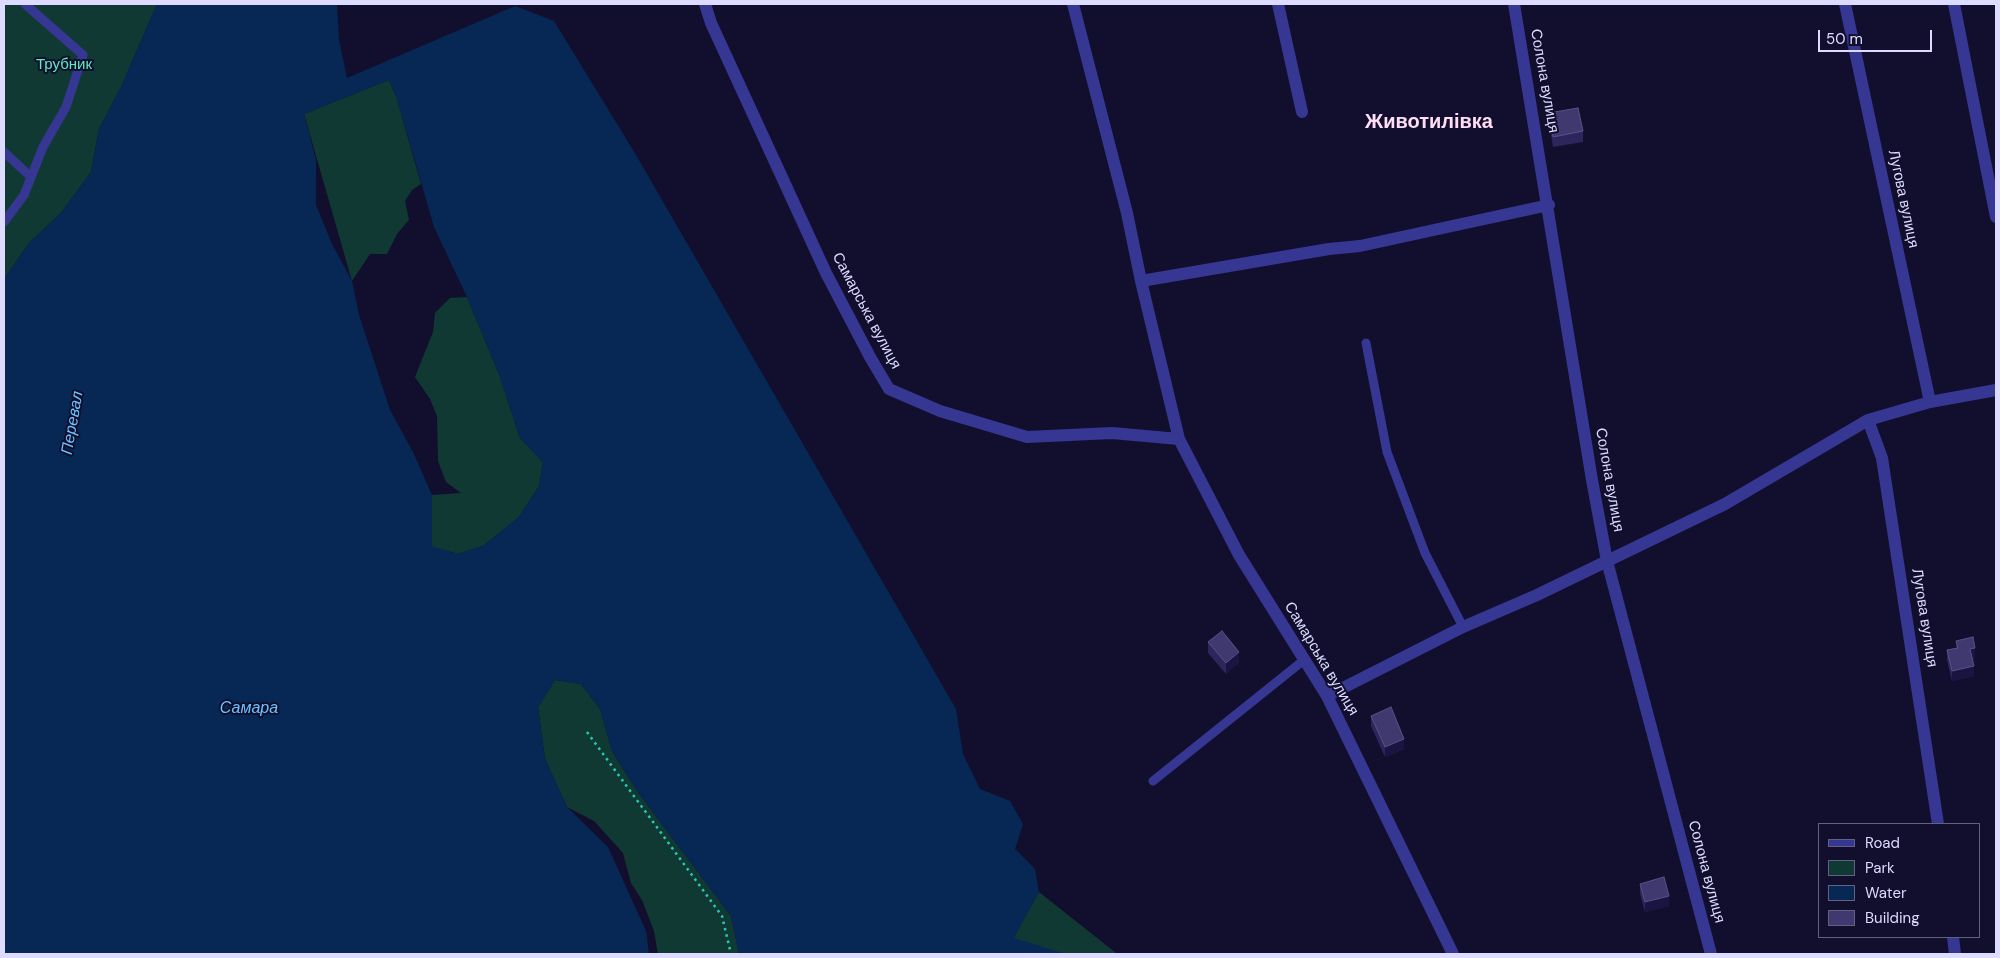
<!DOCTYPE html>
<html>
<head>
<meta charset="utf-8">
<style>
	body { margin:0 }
	#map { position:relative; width:2000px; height:958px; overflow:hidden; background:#120f2e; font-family:"DM Sans",sans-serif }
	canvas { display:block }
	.frame { position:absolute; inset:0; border:5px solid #dddbff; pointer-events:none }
	.legend { position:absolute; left:1818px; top:823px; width:162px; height:115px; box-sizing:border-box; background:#120f2e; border:1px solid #636182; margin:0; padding:6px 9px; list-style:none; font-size:15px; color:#dddbff }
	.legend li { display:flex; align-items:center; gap:10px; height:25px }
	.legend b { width:25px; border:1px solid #636182 }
	.scale { position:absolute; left:1818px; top:30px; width:114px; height:22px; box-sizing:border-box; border:2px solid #dddbff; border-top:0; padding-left:6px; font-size:15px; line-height:18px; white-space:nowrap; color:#dddbff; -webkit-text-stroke:4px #120f2e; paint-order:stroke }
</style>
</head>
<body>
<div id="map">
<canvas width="2000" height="958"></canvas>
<div class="frame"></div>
<ul class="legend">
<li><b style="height:6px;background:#353792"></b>Road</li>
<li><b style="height:14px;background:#113934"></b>Park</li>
<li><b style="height:14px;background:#072854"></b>Water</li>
<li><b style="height:14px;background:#40396f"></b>Building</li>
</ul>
<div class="scale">50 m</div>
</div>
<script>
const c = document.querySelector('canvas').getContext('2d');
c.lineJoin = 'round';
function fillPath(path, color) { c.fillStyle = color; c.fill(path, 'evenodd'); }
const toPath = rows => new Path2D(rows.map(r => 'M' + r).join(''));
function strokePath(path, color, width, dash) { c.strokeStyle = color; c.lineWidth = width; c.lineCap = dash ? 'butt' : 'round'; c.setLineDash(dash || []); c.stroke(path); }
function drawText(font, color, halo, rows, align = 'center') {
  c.font = font + ' "DM Sans",sans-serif'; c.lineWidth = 4; c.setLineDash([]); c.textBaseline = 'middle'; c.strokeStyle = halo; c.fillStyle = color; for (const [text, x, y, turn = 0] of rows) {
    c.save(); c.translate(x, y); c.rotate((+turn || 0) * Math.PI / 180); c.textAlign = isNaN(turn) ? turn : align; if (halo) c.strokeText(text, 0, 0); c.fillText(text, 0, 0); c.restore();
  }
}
fillPath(toPath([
	[4,4,157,4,121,87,99,129,91,172,61,213,29,243,4,279],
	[389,80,397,99,421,184,412,190,405,201,409,220,397,234,387,254,370,254,352,281,304,114],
	[467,297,499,374,520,438,543,462,539,486,519,517,483,546,458,554,432,547,432,495,461,493,446,482,438,461,437,416,430,399,415,377,433,332,435,313,450,298],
	[555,680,581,684,600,709,612,751,637,791,731,916,739,954,658,954,654,931,642,900,631,883,623,853,594,821,567,807,545,759,538,707],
	[1039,892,1116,953,1116,954,993,954,1013,938]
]), '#113934');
fillPath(toPath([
	[157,4,337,4,339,40,347,78,515,6,554,21,636,155,956,709,963,754,980,789,1010,801,1023,824,1015,849,1035,869,1039,892,1014,938,1066,954,739,954,731,916,637,791,612,751,600,709,581,684,555,680,538,708,545,759,567,807,608,847,646,931,649,954,4,954,4,279,29,243,61,213,91,172,99,129,121,87],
	[389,80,397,99,434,227,467,297,499,374,520,438,543,462,539,486,519,517,483,546,458,554,432,546,432,495,413,452,390,410,359,315,352,281,332,244,316,205,316,160,304,114]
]), '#072854');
strokePath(toPath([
	[587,732,722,916,731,954]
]), '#23ccb6', 2.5, [2.5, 4]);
strokePath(toPath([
	[4,152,31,177],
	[4,222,24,195,43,147,66,107,83,55,25,4],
	[1366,343,1387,452,1425,553,1463,627],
	[1153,781,1304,660]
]), '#353792', 9);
strokePath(toPath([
	[705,4,711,23,826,273,870,357,889,389,940,411,1027,437,1112,433,1179,439],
	[1073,4,1127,213,1141,281,1179,439,1239,555,1327,696,1453,954],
	[1278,4,1302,112],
	[1514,4,1592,480,1607,561,1711,954],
	[1845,4,1930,402],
	[1954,4,1996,217],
	[1141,281,1329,249,1360,246,1549,205],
	[1868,420,1882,458,1938,824],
	[1327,696,1463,627,1537,595,1725,504,1868,420,1930,402,1996,390],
	[1953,937,1955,954]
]), '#353792', 12);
fillPath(toPath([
	[1549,113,1583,131,1583,142,1553,147,1549,123],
	[1956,641,1975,658,1973,659,1974,676,1952,681,1947,660,1947,650,1956,648],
	[1208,642,1239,662,1226,674,1208,653],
	[1371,716,1404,749,1385,757,1371,726],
	[1640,884,1669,906,1645,912,1640,894]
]), '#2d265d');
fillPath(toPath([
	[1975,648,1975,658,1970,659,1970,649],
	[1239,652,1239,662,1226,674,1226,663],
	[1974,666,1974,676,1952,681,1952,671],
	[1404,739,1404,749,1385,757,1385,747],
	[1669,896,1669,906,1645,912,1645,902]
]), '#1a1443');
const building = toPath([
	[1578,108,1583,131,1553,137,1549,113,1578,108],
	[1222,631,1239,652,1226,663,1208,642,1222,631],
	[1973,637,1975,648,1970,649,1974,666,1952,671,1947,650,1958,648,1956,641,1973,637],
	[1391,707,1404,739,1385,747,1371,716,1391,707],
	[1664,877,1669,896,1645,902,1640,884,1664,877]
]);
fillPath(building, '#40396f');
strokePath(building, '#595285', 1);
drawText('15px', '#59edbe', '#120f2e', [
	["Трубник",64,65]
]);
drawText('15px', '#dddbff', '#120f2e', [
	["Солона вулиця",1544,81,80],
	["Лугова вулиця",1903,199,78],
	["Самарська вулиця",866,311,62],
	["Солона вулиця",1609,480,80],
	["Лугова вулиця",1924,618,81],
	["Самарська вулиця",1321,659,59],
	["Солона вулиця",1706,872,75]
]);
drawText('italic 16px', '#69c4ff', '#120f2e', [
	["Перевал",73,423,-80],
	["Самара",249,709]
]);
drawText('bold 20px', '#ffddf5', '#120f2e', [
	["Животилівка",1429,123]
]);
</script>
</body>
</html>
